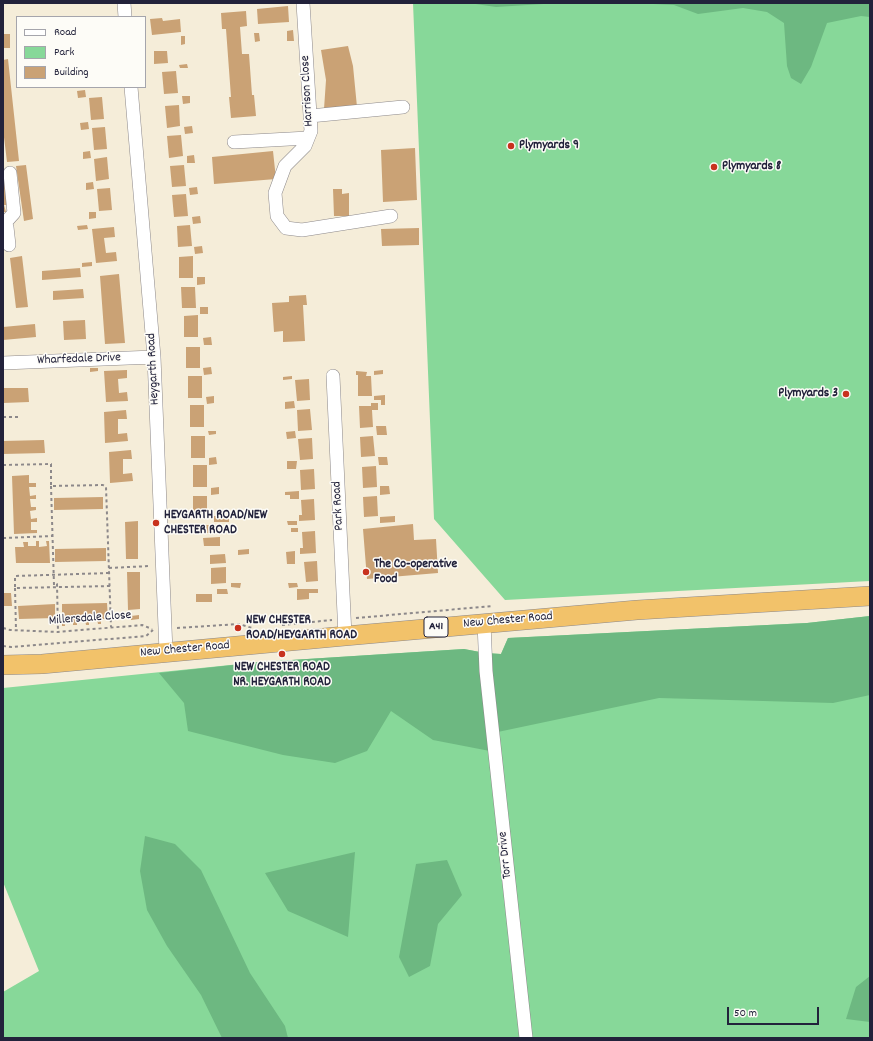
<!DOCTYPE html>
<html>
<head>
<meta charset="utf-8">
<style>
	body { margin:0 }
	#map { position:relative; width:873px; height:1041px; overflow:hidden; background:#f5edd9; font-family:Dekko,sans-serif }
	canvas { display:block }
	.frame { position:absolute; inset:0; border:4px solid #22223b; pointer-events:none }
	.legend { position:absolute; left:16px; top:16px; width:130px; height:72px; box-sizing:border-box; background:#fdfcf7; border:1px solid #a5a5ac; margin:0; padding:5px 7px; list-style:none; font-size:12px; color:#22223b }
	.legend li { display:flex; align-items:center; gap:8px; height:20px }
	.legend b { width:20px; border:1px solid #a5a5ac }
	.scale { position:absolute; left:727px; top:1007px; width:92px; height:18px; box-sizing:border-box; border:2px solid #22223b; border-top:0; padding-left:5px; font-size:12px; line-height:14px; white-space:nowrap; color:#22223b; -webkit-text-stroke:3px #fdfcf7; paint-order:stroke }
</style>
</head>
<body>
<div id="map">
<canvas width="873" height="1041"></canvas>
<div class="frame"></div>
<ul class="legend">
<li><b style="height:5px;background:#fff"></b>Road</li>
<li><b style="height:11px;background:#87d899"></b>Park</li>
<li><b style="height:11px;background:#caa275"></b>Building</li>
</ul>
<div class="scale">50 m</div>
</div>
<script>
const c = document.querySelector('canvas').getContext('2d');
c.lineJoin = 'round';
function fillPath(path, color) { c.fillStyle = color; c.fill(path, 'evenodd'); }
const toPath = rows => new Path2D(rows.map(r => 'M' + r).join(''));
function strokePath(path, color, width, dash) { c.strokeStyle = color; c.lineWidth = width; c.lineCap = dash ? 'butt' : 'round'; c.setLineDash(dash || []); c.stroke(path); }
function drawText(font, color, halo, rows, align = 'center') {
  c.font = font + ' Dekko,sans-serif'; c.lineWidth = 3; c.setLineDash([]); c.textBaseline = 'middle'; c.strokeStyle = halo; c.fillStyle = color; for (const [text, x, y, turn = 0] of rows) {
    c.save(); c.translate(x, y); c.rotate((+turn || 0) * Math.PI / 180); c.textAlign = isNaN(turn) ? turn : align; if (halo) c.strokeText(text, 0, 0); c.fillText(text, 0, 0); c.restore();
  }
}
fillPath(toPath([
	[413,3,870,3,870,581,505,600,434,519],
	[870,616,870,1038,3,1038,3,992,39,971,3,882,3,688,260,662,464,649,485,653,501,654,508,638,807,623]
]), '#87d899');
fillPath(toPath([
	[469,3,559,3,496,7],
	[633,3,870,3,870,17,861,16,827,23,811,67,801,84,791,78,787,66,784,23,767,12,743,8,698,14,674,5],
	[870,616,870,695,833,703,659,698,493,733,495,752,433,740,391,711,367,751,335,763,283,755,188,731,184,703,159,673,260,662,464,649,485,653,501,654,508,638,807,623],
	[145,836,175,844,201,870,250,973,285,1026,288,1038,222,1038,201,995,167,946,147,910,140,871],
	[355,852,348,937,288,911,265,873],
	[447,860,462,895,438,924,430,966,409,977,399,957,416,864],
	[870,976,870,1022,846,1019,856,987]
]), '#6db881');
fillPath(toPath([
	[288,6,289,22,258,24,257,9],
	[246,11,247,26,240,27,242,54,249,54,252,95,254,95,256,116,231,118,229,97,231,97,226,29,222,29,221,13],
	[162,18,163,21,180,19,181,32,152,35,150,19],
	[293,30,294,41,287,41,287,31],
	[254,33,259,33,260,41,255,42],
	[3,34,10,34,10,48,3,48],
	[181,36,185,36,185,44,181,45],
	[348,46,353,66,357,107,324,109,326,80,321,50],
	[154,51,167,51,168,63,154,64],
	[8,59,19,161,7,162,3,129,3,60],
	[187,64,188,68,180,68,179,65],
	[176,71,178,93,164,94,162,72],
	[85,90,86,97,78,98,77,91],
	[182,96,190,96,190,103,183,104],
	[102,97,104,119,91,120,89,98],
	[179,105,180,126,167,128,165,106],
	[88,122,89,129,81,130,80,123],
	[192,126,193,133,185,134,184,127],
	[105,127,107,149,94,150,92,128],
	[181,135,183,156,169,158,167,136],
	[415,148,417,200,383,202,381,150],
	[90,151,91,158,83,159,83,152],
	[273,151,276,179,214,184,212,157],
	[194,155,195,163,187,163,187,156],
	[107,157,109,179,96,181,94,159],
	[26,165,33,219,24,221,16,166],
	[184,165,186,186,172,187,170,166],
	[3,172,4,172,8,205,4,205,6,212,3,212],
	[93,182,94,189,86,190,86,183],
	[197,187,198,194,190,195,189,188],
	[110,188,112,210,99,211,97,189],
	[333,189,342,189,342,194,349,193,349,216,334,216],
	[186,194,188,216,174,217,172,195],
	[89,212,96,212,96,218,89,219],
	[200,216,201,223,193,224,192,217],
	[87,225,88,229,78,230,77,226],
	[190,225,192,246,178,247,177,226],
	[114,227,115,237,104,238,106,253,116,252,117,261,96,263,92,229],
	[419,228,419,245,382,246,381,229],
	[202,246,203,253,195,254,194,247],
	[22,256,28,307,16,308,10,258],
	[193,256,193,278,179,278,179,257],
	[92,262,92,266,82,267,82,263],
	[80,268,81,277,42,280,42,271],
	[119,274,125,343,105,344,100,276],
	[197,277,205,277,205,284,197,285],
	[181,287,195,287,196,308,182,308],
	[83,289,84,298,53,300,53,291],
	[306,295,307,305,303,305,305,341,283,342,283,331,274,332,272,303,289,302,289,296],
	[200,307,208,307,208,314,200,314],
	[198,315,198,337,184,337,184,316],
	[85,320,86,339,64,340,63,321],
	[35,324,36,337,3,340,3,327],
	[211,337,212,345,204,345,203,338],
	[186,347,200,347,200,368,186,368],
	[211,367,212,374,204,375,203,368],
	[90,368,98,368,98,371,90,372],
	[127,370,127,378,118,379,119,393,127,392,128,401,106,402,104,371],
	[383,370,383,374,374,375,374,371],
	[356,371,367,372,366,376,371,376,372,396,358,396,358,375,356,375],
	[188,376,202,376,202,398,188,398],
	[292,376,292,379,283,380,283,377],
	[309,379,310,400,297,401,295,380],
	[3,388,28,388,29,402,3,403],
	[385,395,385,405,381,405,381,400,374,400,374,396],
	[214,396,214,403,207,404,206,397],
	[294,401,295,408,285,409,285,402],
	[371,403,378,403,378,410,372,410,373,427,360,428,359,406,371,406],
	[190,405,204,405,204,427,190,427],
	[310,409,312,430,298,431,297,410],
	[126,410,127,419,118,419,118,434,127,433,128,441,105,443,104,412],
	[376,426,386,426,387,435,377,435],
	[208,431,216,431,216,434,209,435],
	[295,431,296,438,287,439,286,432],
	[191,436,205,436,205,458,191,458],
	[373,436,375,456,361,457,360,437],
	[312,438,313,459,300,460,298,439],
	[44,440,45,453,3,454,3,441],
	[131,450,132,459,123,459,123,474,132,473,133,481,110,483,109,452],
	[216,457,217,464,209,465,209,458],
	[378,457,387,457,388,465,379,465],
	[287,461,297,461,296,469,287,469],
	[193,465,207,465,207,487,193,487],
	[376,466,377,487,363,488,362,467],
	[314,469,315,489,301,490,300,470],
	[29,475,29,483,36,483,36,487,29,487,30,496,36,495,36,499,30,499,31,507,36,507,36,510,30,511,31,519,37,518,37,522,31,522,31,530,37,530,37,533,14,534,12,476],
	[380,486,389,486,390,494,380,495],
	[219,487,219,494,211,495,211,488],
	[299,491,299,499,290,499,290,495,285,495,285,492],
	[193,496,207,496,207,517,193,518],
	[377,496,378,516,364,517,363,497],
	[103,497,103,509,54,510,54,498],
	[314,499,315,520,299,521,299,515,302,515,301,500],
	[214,516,229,517,229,522,214,522],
	[395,516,395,522,380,523,380,517],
	[138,521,138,559,126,559,125,522],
	[287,521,297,521,297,525,288,525],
	[413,524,414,540,436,539,438,573,367,579,363,529],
	[203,525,219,525,219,533,203,533],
	[291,528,298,528,298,532,291,532],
	[315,531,316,553,300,554,300,548,303,548,302,532],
	[220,537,220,546,204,546,203,538],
	[36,541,39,541,39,547,47,546,46,541,49,541,50,563,16,563,15,547,24,547,23,542,28,542,28,546,36,546],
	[106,548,106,561,55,562,55,549],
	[249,549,249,554,238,555,238,550],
	[295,551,295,564,287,564,286,552],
	[225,554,226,563,210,564,210,555],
	[317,561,318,581,306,582,304,562],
	[226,567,226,583,211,584,211,568],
	[127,572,140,572,140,609,128,610],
	[231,583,241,583,240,588,231,587],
	[288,583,297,583,298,587,289,588],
	[217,589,227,589,228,594,217,594],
	[297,589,318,589,318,593,309,593,309,599,297,600],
	[3,593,11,593,12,606,3,606],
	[196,594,212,594,212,602,196,602],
	[107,603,108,619,101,619,101,624,98,624,97,619,89,620,89,625,86,625,85,619,77,619,77,625,73,625,73,620,65,620,65,626,62,626,62,604],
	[55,604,55,618,19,619,18,606],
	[139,615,139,619,131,620,131,616]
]), '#caa275');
const minor = toPath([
	[124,3,125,17],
	[303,3,311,131,305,146,285,166,275,193,277,216,286,228,302,230,391,216],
	[131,87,154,357,166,652],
	[310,116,403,107],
	[234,142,308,138],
	[3,223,7,227,9,245],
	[4,224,14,213,10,173],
	[3,363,154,357],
	[333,376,345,636],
	[484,623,486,671,526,1038]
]);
const highway = toPath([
	[3,665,42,664,345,636,637,610,870,596]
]);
strokePath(minor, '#8c888a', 14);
strokePath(highway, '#8c888a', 20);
strokePath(toPath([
	[3,417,20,417],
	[3,465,51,464,51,486,103,485,106,487,111,627],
	[51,486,54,585,57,584,58,632],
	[3,538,53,536],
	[109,568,150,566],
	[109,573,15,576,15,588,110,586],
	[15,588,16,630],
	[356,618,493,606],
	[282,625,332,620],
	[3,628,10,630,58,632,142,625,152,629],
	[177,628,239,624,252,628],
	[3,646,11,647,146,636,153,630]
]), '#8c888a', 2, [3, 3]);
strokePath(minor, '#fff', 13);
strokePath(highway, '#f2c26a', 19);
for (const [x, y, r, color] of [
	[511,146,4,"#c8321e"],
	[714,167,4,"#c8321e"],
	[846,394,4,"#c8321e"],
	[156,523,4,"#c8321e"],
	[366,572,4,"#c8321e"],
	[238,628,4,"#c8321e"],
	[282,654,4,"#c8321e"]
]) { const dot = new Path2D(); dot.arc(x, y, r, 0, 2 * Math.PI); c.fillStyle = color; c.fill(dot); strokePath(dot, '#fdfcf7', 1.5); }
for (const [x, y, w] of [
	[436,627,24]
]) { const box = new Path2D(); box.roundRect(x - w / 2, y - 10, w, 20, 3); c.fillStyle = '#fdfcf7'; c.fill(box); strokePath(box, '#22223b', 1); }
drawText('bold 12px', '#22223b', null, [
	["A41",436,627]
]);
drawText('13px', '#22223b', '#fdfcf7', [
	["Harrison Close",308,91,-93],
	["Wharfedale Drive",79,360,-2],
	["Heygarth Road",154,369,-93],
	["Park Road",339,506,-93],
	["Millersdale Close",90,619,-4],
	["New Chester Road",508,621,-5],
	["New Chester Road",185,650,-5],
	["Torr Drive",506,855,-96]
]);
drawText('bold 13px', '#22223b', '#fdfcf7', [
	["Plymyards 9",519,146],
	["Plymyards 8",722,167],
	["Plymyards 3",838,394,"right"],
	["HEYGARTH ROAD/NEW",164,516],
	["CHESTER ROAD",164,531],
	["The Co-operative",374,565],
	["Food",374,580],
	["NEW CHESTER",246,621],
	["ROAD/HEYGARTH ROAD",246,636],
	["NEW CHESTER ROAD",282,668,"center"],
	["NR. HEYGARTH ROAD",282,683,"center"]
], 'left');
</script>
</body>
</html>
